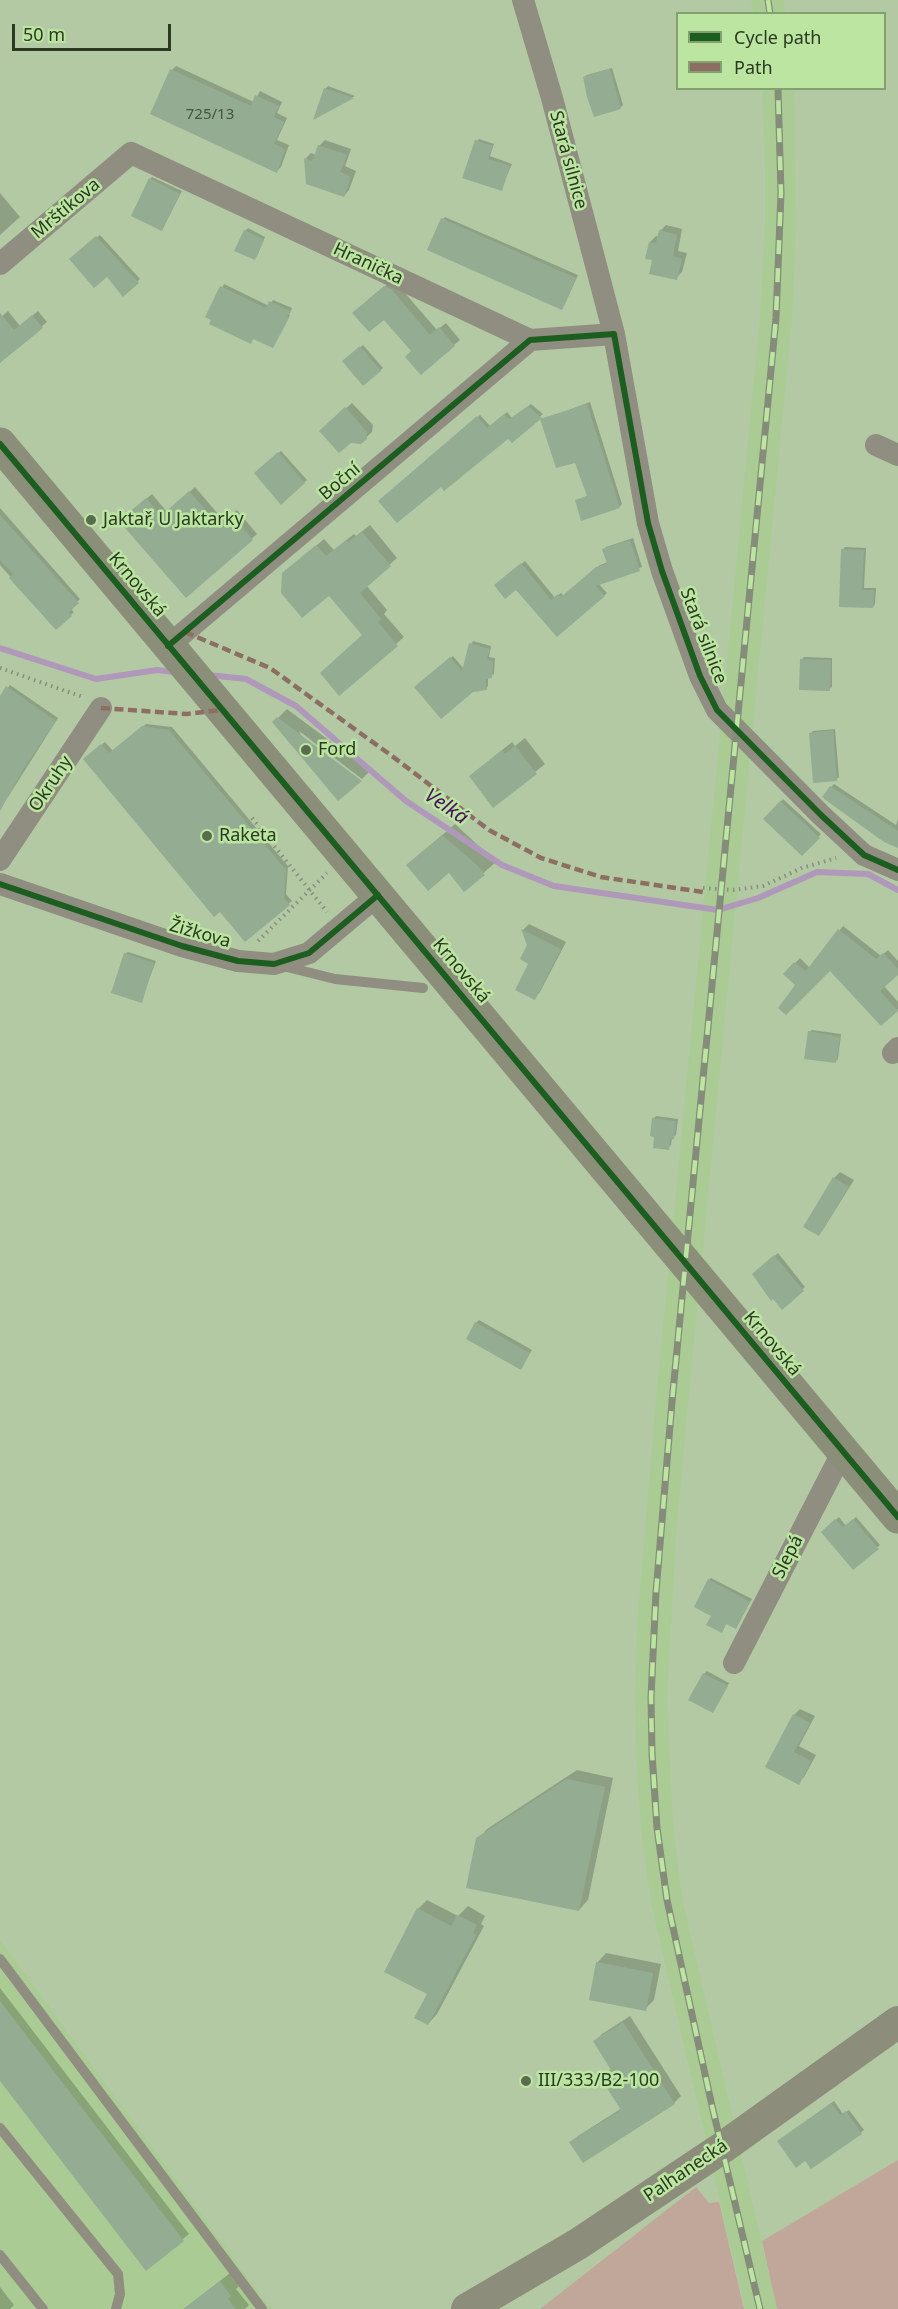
<!DOCTYPE html>
<html>
<head>
<meta charset="utf-8">
<style>
	body { margin:0 }
	#map { position:relative; width:898px; height:2309px; overflow:hidden; background:#b2c9a4; font-family:"Noto Sans",sans-serif }
	canvas { display:block }
	.legend { position:absolute; left:676px; top:12px; width:210px; height:78px; box-sizing:border-box; background:#bce5a2; border:2px solid #82a16e; margin:0; padding:8px 10px; list-style:none; font-size:18px; color:#2a3a20 }
	.legend li { display:flex; align-items:center; gap:12px; height:30px }
	.legend b { width:30px; border:2px solid #82a16e }
	.scale { position:absolute; left:12px; top:24px; width:159px; height:27px; box-sizing:border-box; border:3px solid #2a3a20; border-top:0; padding-left:8px; font-size:18px; line-height:21px; white-space:nowrap; color:#2a3a20; -webkit-text-stroke:4px #bce5a2; paint-order:stroke }
</style>
</head>
<body>
<div id="map">
<canvas width="898" height="2309"></canvas>
<ul class="legend">
<li><b style="height:8px;background:#1b5e20"></b>Cycle path</li>
<li><b style="height:8px;background:#8d6e63"></b>Path</li>
</ul>
<div class="scale">50 m</div>
</div>
<script>
const c = document.querySelector('canvas').getContext('2d');
c.lineJoin = 'round';
function fillPath(path, color) { c.fillStyle = color; c.fill(path, 'evenodd'); }
const toPath = rows => new Path2D(rows.map(r => 'M' + r).join(''));
function strokePath(path, color, width, dash) { c.strokeStyle = color; c.lineWidth = width; c.lineCap = dash ? 'butt' : 'round'; c.setLineDash(dash || []); c.stroke(path); }
function drawText(font, color, halo, rows, align = 'center') {
  c.font = font + ' "Noto Sans",sans-serif'; c.lineWidth = 5; c.setLineDash([]); c.textBaseline = 'middle'; c.strokeStyle = halo; c.fillStyle = color; for (const [text, x, y, turn = 0] of rows) {
    c.save(); c.translate(x, y); c.rotate((+turn || 0) * Math.PI / 180); c.textAlign = isNaN(turn) ? turn : align; if (halo) c.strokeText(text, 0, 0); c.fillText(text, 0, 0); c.restore();
  }
}
fillPath(toPath([
	[751,0,783,0,785,13,753,13],
	[794,88,796,224,792,319,688,1403,676,1535,667,1697,673,1826,682,1898,777,2309,745,2309,651,1903,641,1830,636,1754,635,1696,637,1627,656,1400,760,317,765,223,765,165,762,89],
	[0,1940,271,2309,0,2309]
]), '#aacc94');
fillPath(toPath([
	[898,2160,898,2309,777,2309,762,2241],
	[696,2187,709,2203,719,2202,744,2309,540,2309]
]), '#c1a79a');
fillPath(toPath([
	[176,66,254,102,260,91,282,102,277,113,287,118,277,140,289,145,281,167,277,171,172,70],
	[612,68,623,105,620,108,584,77,587,75],
	[328,86,355,96,315,117,325,89],
	[479,139,494,144,490,156,512,164,501,189,477,141],
	[325,140,351,149,345,166,356,171,349,190,344,196,308,183,306,158,311,153,316,155,319,146],
	[152,177,182,191,162,230,150,179],
	[0,193,20,217,0,235],
	[445,217,578,275,564,306,561,308,443,219],
	[666,225,682,229,678,251,687,253,682,272,676,278,654,259,650,242,656,236,659,237,660,231],
	[248,228,265,237,257,256,245,231],
	[100,235,140,279,123,294,107,275,72,259],
	[391,281,398,285,437,330,446,323,460,340,454,345,413,351,384,317,360,308],
	[224,284,269,306,273,300,292,308,289,315,290,315,273,346,254,338,251,342,207,316],
	[8,311,20,326,38,311,47,322,0,362,0,318],
	[363,345,383,368,363,384,344,361],
	[590,402,622,504,619,507,576,501,588,495,576,462,542,420],
	[352,403,373,425,372,432,360,443,327,425],
	[531,404,543,414,512,441,508,437,441,485,380,501,480,415,491,427,507,412,512,418],
	[281,451,307,480,281,502,256,473],
	[195,487,224,521,237,510,257,534,186,596,126,516,152,494,167,512],
	[0,508,80,599,70,608,74,612,56,628,0,565],
	[370,525,397,558,366,585,387,610,384,614,404,637,340,694,364,635,329,594,292,566,324,539,334,550,354,534,356,536],
	[633,538,642,567,598,583,607,593,557,635,517,588,498,583,525,561,555,598,561,593,564,596,600,565,608,562,604,549,606,547],
	[845,547,866,548,864,588,876,588,875,604,873,607,840,605,842,550],
	[473,641,491,646,489,657,495,658,494,674,488,677,488,686,486,689,417,687,453,656,464,669,471,644],
	[804,657,832,658,832,687,829,689,801,660],
	[10,685,58,718,8,797,0,797,0,699],
	[287,709,370,771,362,779,299,731,302,737,274,722],
	[146,724,172,727,288,866,286,894,292,901,245,940,85,759,105,742,113,751],
	[835,729,839,777,837,779,810,734,813,731],
	[525,738,545,764,493,806,480,768,512,742,515,746],
	[834,784,896,825,898,819,898,846,831,787],
	[783,799,821,834,802,854,765,819],
	[455,824,496,862,464,890,449,871,408,865],
	[529,924,566,942,540,992,535,998,529,946,523,930],
	[843,926,881,956,888,950,898,961,898,973,884,986,898,1002,898,1009,881,1024,830,969,797,985,785,974,800,958,810,968],
	[128,952,156,961,141,1001,125,954],
	[812,1030,841,1034,838,1059,835,1062,809,1032],
	[656,1116,678,1119,676,1135,672,1138,671,1145,668,1148,656,1135,653,1119],
	[840,1172,854,1180,824,1228,819,1234,834,1178],
	[778,1253,805,1287,782,1307,754,1274],
	[479,1320,532,1350,521,1368,476,1323],
	[839,1517,846,1526,856,1517,880,1545,854,1568,823,1532],
	[711,1578,752,1599,736,1627,727,1622,724,1628,713,1615,709,1580],
	[707,1671,729,1683,713,1712,704,1674],
	[800,1709,815,1716,799,1746,816,1755,804,1777,798,1783,767,1767,794,1715],
	[577,1770,613,1778,588,1900,579,1910,478,1839,487,1829],
	[427,1900,458,1916,468,1906,485,1916,481,1924,484,1926,437,2014,428,2024,429,1994,418,1909],
	[606,1953,661,1964,654,2000,645,2009,597,1963],
	[0,1988,189,2234,146,2269,0,2078],
	[630,2016,681,2096,674,2103,571,2143,578,2136,622,2108,602,2077,612,2068,595,2041,602,2034],
	[834,2101,843,2114,849,2110,864,2130,811,2167,805,2159,782,2139],
	[230,2273,239,2286,236,2289,249,2305,245,2309,184,2309],
	[0,2287,14,2305,10,2309,0,2309]
]), '#0003');
strokePath(toPath([
	[0,648,96,679,157,670,175,672],
	[209,675,246,679,296,706,406,801,502,865,554,886,718,910,758,898,817,872,868,874,898,890]
]), '#af98ba', 6);
fillPath(toPath([
	[170,69,251,106,255,95,279,106,274,117,284,122,274,144,285,149,277,173,150,114],
	[610,69,621,109,594,117,587,97,583,77],
	[324,88,354,98,313,120],
	[475,140,493,146,488,159,510,166,502,191,462,178],
	[318,145,347,155,340,172,351,177,344,197,306,184,304,158,312,161],
	[149,178,180,194,162,231,131,216],
	[441,218,576,278,562,310,427,250],
	[244,230,264,240,255,260,234,251],
	[659,230,677,235,673,256,682,259,677,280,649,274,652,260,645,259,649,242,656,243],
	[96,236,139,283,123,297,107,277,94,288,69,259],
	[220,286,266,308,269,301,290,311,287,317,289,318,273,348,253,339,251,344,209,324,211,320,205,317],
	[384,286,392,290,430,335,439,327,455,346,421,375,405,357,411,351,384,320,369,332,352,313],
	[0,313,14,330,32,315,43,328,0,363],
	[360,346,381,371,363,386,342,361],
	[587,404,620,508,581,521,575,500,587,496,575,463,556,468,540,419],
	[528,406,542,418,512,443,508,439,444,491,441,487,397,523,378,501,477,416,487,428,504,414,509,419],
	[345,407,367,432,367,439,361,444,351,443,339,453,319,431],
	[278,452,305,483,281,505,254,473],
	[189,491,218,524,231,514,253,540,186,598,119,521,146,498,161,516],
	[0,515,79,603,69,612,72,616,56,630,9,578,13,574,0,560],
	[362,532,391,566,360,593,381,619,378,622,398,646,339,696,320,673,362,635,329,596,302,618,281,593,282,573,316,545,326,556,346,540,348,542],
	[630,540,640,571,596,586,605,596,557,637,516,590,505,599,494,585,521,563,551,600,558,594,561,597,596,567,607,564,602,549],
	[841,549,864,550,862,590,874,590,873,608,839,607],
	[469,643,490,649,487,659,493,661,492,678,485,679,487,690,473,692,441,719,414,687,450,657,462,671],
	[800,659,831,660,830,691,799,690],
	[6,686,56,721,24,768,0,811,0,696],
	[277,717,362,781,338,801,272,722],
	[142,726,169,730,286,870,284,898,290,905,245,942,220,912,214,917,83,759,101,744,109,753],
	[833,730,837,781,813,783,809,733],
	[515,746,537,774,493,808,469,776,502,750,505,754],
	[830,786,898,831,898,848,884,842,827,801,822,797],
	[780,801,820,838,802,856,763,819],
	[442,835,478,866,485,875,464,892,449,873,428,891,406,865],
	[521,929,561,949,535,1000,515,990,528,964,520,959,527,945],
	[838,929,876,959,883,953,898,969,898,975,880,991,898,1011,881,1026,830,971,786,1015,778,1008,795,985,783,974,794,962,806,971],
	[124,953,154,963,142,1003,111,993],
	[808,1031,840,1037,836,1063,804,1059],
	[652,1118,676,1121,674,1139,670,1139,669,1150,653,1148,654,1137,650,1136],
	[833,1177,849,1187,819,1236,803,1227],
	[774,1255,804,1291,782,1310,773,1299,771,1301,752,1274],
	[475,1322,530,1353,521,1370,466,1339],
	[835,1519,843,1527,853,1519,879,1549,853,1570,821,1532],
	[708,1579,750,1602,736,1629,726,1624,722,1633,706,1625,711,1616,694,1607],
	[703,1673,728,1686,713,1713,688,1700],
	[793,1714,810,1723,794,1752,811,1761,799,1785,765,1767],
	[567,1779,605,1787,579,1911,466,1888,476,1838],
	[417,1908,451,1926,457,1915,477,1925,473,1933,476,1935,428,2025,414,2018,427,1994,384,1972],
	[596,1962,653,1973,646,2011,589,2000],
	[0,2001,184,2241,146,2271,0,2081],
	[623,2022,675,2104,583,2163,569,2142,621,2110,600,2077,611,2070,593,2041],
	[831,2103,840,2115,846,2111,862,2134,811,2169,805,2161,796,2168,777,2141],
	[220,2281,231,2296,228,2299,236,2309,183,2309]
]), '#94ac92');
strokePath(toPath([
	[0,668,83,697],
	[252,818,327,912],
	[703,888,733,890,763,886,802,868,836,858],
	[258,941,327,873]
]), '#8a8e7d', 4, [1.5, 4.5]);
strokePath(toPath([
	[283,966,335,979,423,988],
	[0,1959,262,2309],
	[0,2128,118,2274,120,2294,116,2309],
	[0,2255,43,2309]
]), '#908e80', 10);
strokePath(toPath([
	[523,0,552,98,614,334,648,523,662,571,700,676,717,710,821,815,864,855,898,870],
	[0,264,131,153,530,340,614,334],
	[876,445,898,455],
	[168,646,530,340],
	[0,860,101,708],
	[0,884,182,946,238,961,274,964,309,953,378,895],
	[893,1053,898,1048],
	[734,1663,843,1451]
]), '#908e80', 22);
strokePath(toPath([
	[467,2309,578,2244,722,2148,898,2022]
]), '#8c8d7a', 32);
strokePath(toPath([
	[0,444,898,1517]
]), '#8b8e79', 33);
const rail = toPath([
	[768,0,770,14],
	[760,2309,712,2106,667,1900,657,1828,652,1753,651,1697,656,1592,672,1402,776,318,781,193,778,88]
]);
strokePath(rail, '#858c7a', 7);
strokePath(rail, '#bce5a2', 4.5, [14]);
strokePath(toPath([
	[185,632,270,668,392,756,489,830,541,858,601,877,703,892,703,888],
	[101,708,187,714,222,710]
]), '#8d6e63', 4.5, [9, 4.5]);
strokePath(toPath([
	[0,444,898,1517],
	[168,646,530,340,614,334,648,523,662,571,700,676,717,710,821,815,864,855,898,870],
	[0,884,182,946,238,961,274,964,309,953,378,895]
]), '#1b5e20', 6);
for (const [x, y, r, color] of [
	[91,520,6,"#5a6c4e"],
	[306,750,6,"#5a6c4e"],
	[207,836,6,"#5a6c4e"],
	[526,2081,6,"#5a6c4e"]
]) { const dot = new Path2D(); dot.arc(x, y, r, 0, 2 * Math.PI); c.fillStyle = color; c.fill(dot); strokePath(dot, '#bce5a2', 2); }
drawText('15px', '#44563c', null, [
	["725/13",210,115]
]);
drawText('18px', '#2a3a20', '#bce5a2', [
	["Stará silnice",568,160,75],
	["Mrštíkova",66,209,-40],
	["Hranička",368,264,25],
	["Boční",340,482,-40],
	["Krnovská",137,585,50],
	["Stará silnice",703,636,69],
	["Okruhy",51,784,-56],
	["Žižkova",200,934,16],
	["Krnovská",461,971,50],
	["Krnovská",772,1344,50],
	["Slepá",788,1557,-63],
	["Palhanecká",686,2171,-34]
]);
drawText('18px', '#2a3a20', '#bce5a2', [
	["Jaktař, U Jaktarky",103,520],
	["Ford",318,750],
	["Raketa",219,836],
	["III/333/B2-100",538,2081]
], 'left');
drawText('italic 20px', '#48105f', '#bce5a2', [
	["Velká",446,807,34]
]);
</script>
</body>
</html>
